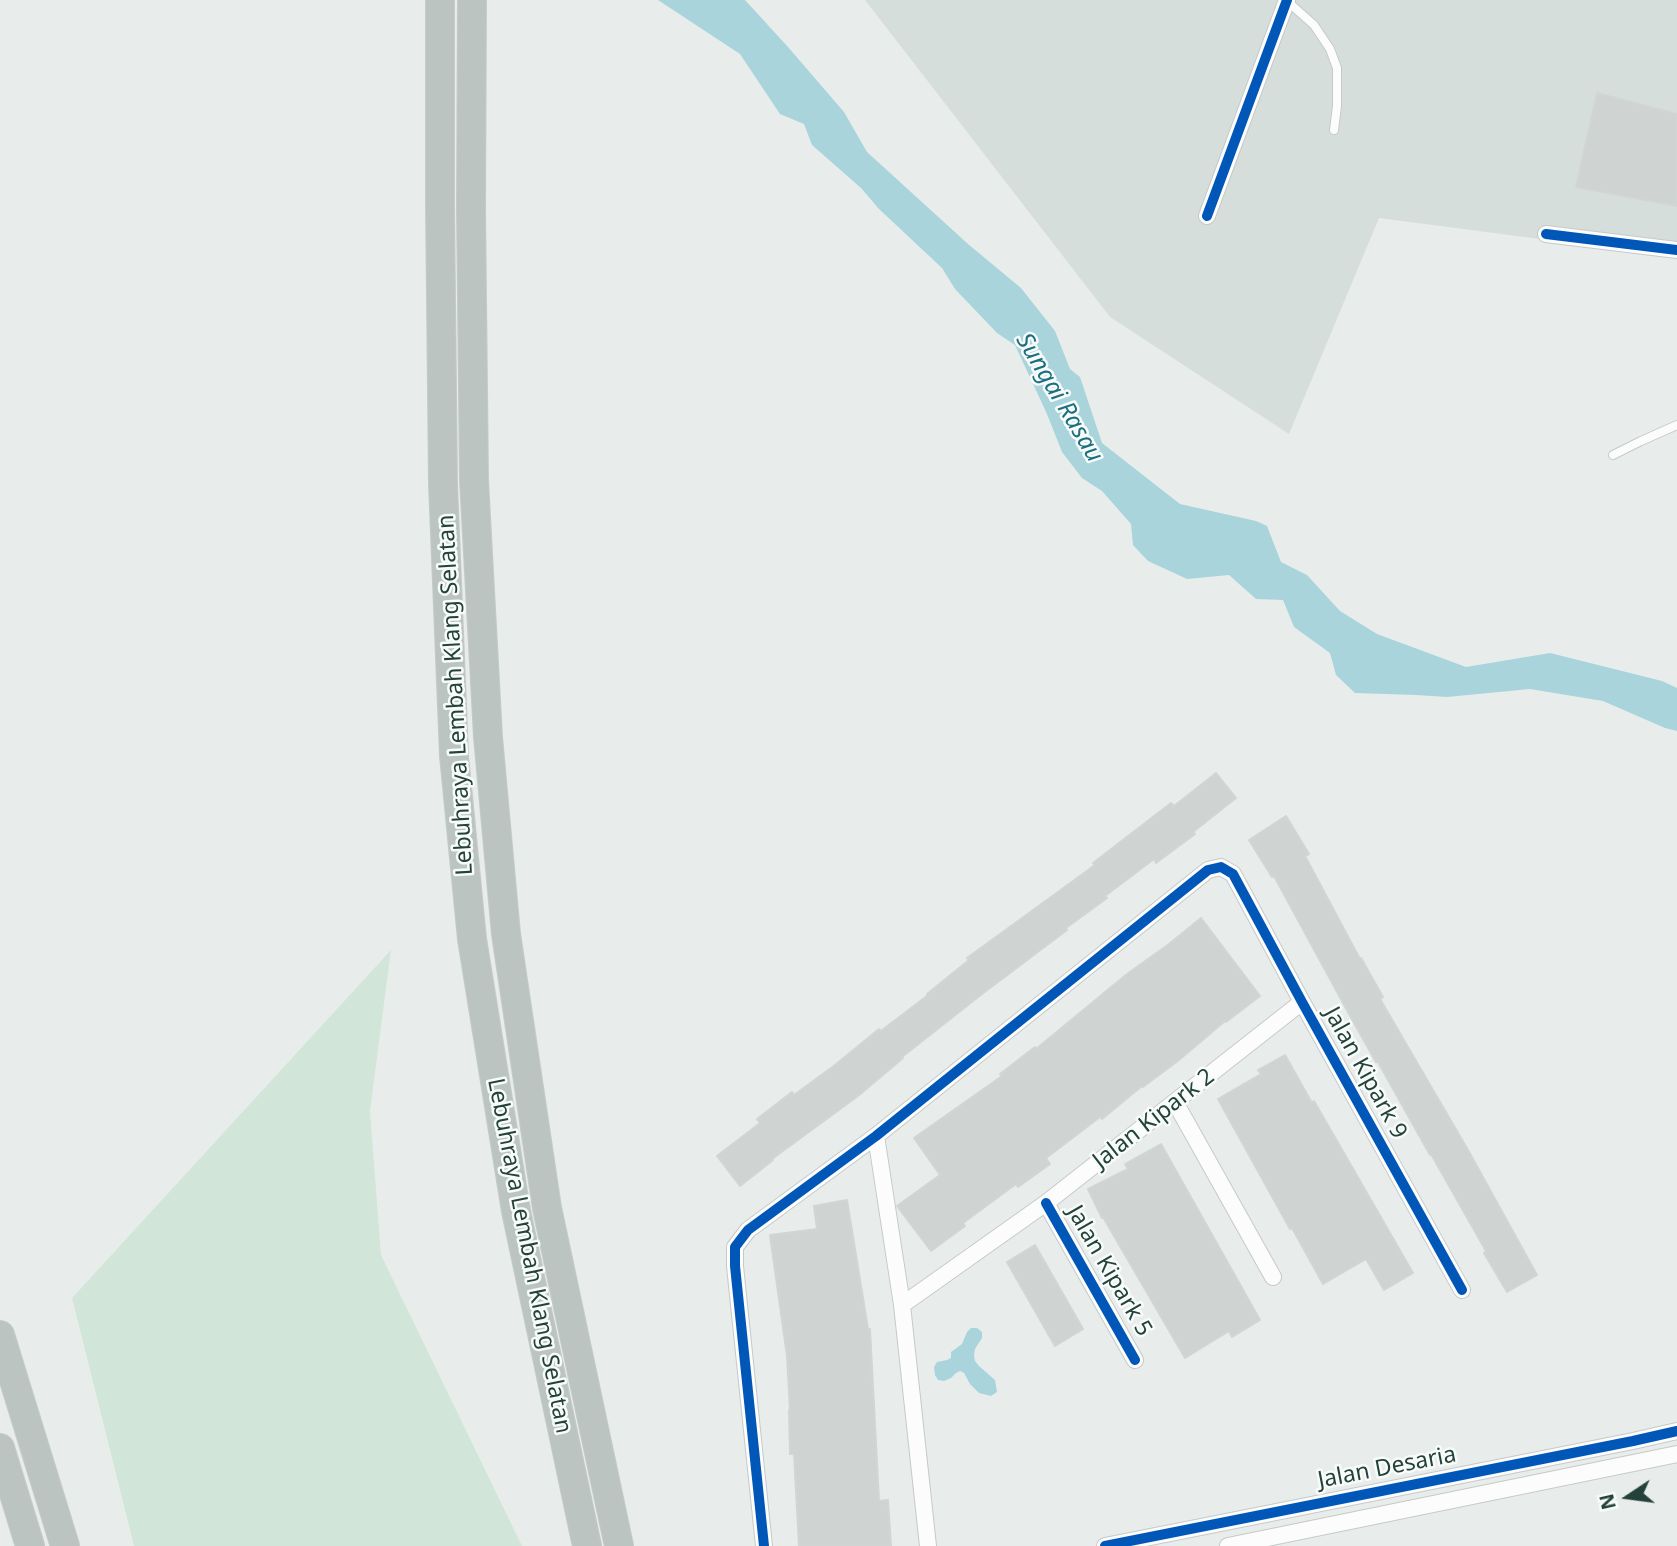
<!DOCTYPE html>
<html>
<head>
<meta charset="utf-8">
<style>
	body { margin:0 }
	#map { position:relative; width:1677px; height:1546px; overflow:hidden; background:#e8edeb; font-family:"Noto Sans",sans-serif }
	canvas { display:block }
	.north { position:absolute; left:1593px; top:1462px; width:70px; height:70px; -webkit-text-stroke:5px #f7fbf9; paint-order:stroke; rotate:257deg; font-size:19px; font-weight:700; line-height:28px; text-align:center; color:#24423a }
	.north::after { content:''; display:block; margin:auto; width:24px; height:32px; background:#24423a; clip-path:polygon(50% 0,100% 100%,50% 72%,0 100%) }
</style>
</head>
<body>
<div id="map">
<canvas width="1677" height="1546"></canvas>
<div class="north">N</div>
</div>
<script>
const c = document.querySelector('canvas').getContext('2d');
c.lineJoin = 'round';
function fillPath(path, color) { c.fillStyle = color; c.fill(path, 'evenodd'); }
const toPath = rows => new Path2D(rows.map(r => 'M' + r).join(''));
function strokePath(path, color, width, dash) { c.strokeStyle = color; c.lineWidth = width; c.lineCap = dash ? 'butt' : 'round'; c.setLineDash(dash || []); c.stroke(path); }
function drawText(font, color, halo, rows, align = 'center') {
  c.font = font + ' "Noto Sans",sans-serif'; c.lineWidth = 5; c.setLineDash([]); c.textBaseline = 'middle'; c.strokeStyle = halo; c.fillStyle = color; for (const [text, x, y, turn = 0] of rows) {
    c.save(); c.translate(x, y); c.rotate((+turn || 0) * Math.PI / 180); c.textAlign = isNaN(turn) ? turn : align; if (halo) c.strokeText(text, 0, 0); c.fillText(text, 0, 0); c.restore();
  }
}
fillPath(toPath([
	[865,0,1677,0,1677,257,1379,218,1289,434,1110,317]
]), '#d6dedb');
fillPath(toPath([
	[391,950,370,1111,381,1255,522,1546,134,1546,72,1298]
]), '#d1e6d8');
fillPath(toPath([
	[658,0,745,0,788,47,844,112,867,152,968,244,1021,288,1055,331,1070,369,1080,377,1102,443,1180,504,1256,521,1267,526,1281,562,1307,575,1340,611,1377,634,1466,667,1550,653,1662,681,1677,688,1677,731,1665,728,1603,701,1530,689,1447,697,1416,695,1355,693,1336,675,1330,653,1294,627,1283,600,1256,599,1229,575,1187,579,1148,561,1133,545,1131,524,1102,491,1082,478,1062,452,1047,414,1015,345,997,333,955,289,942,268,879,209,861,188,812,145,804,124,780,114,740,54],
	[971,1328,977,1328,982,1332,982,1338,975,1349,974,1355,975,1361,979,1366,995,1380,997,1392,991,1396,979,1393,970,1384,964,1373,960,1371,956,1373,951,1378,944,1381,938,1380,935,1375,934,1367,937,1362,947,1360,951,1358,951,1352,962,1344,967,1332]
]), '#a9d4db');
const building = toPath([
	[1597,93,1677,114,1677,206,1576,187,1597,93],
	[1216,773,1236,798,1193,832,1195,834,1156,863,1154,859,1105,896,1107,898,1066,928,1067,930,982,994,902,1057,903,1058,858,1096,772,1159,773,1160,740,1186,717,1156,760,1123,757,1119,792,1092,794,1095,835,1065,879,1029,881,1031,928,995,927,994,969,960,967,958,1095,865,1093,863,1171,803,1174,806,1216,773],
	[1286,816,1309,854,1305,856,1360,959,1361,958,1383,997,1380,999,1468,1150,1537,1275,1507,1292,1484,1253,1486,1251,1431,1154,1430,1155,1378,1062,1376,1062,1355,1025,1274,876,1272,877,1249,840,1286,816],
	[1201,918,1260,996,1226,1022,1225,1021,1179,1060,1143,1087,1142,1086,1102,1119,1100,1117,1046,1158,1050,1164,1018,1187,1016,1184,963,1223,965,1226,931,1251,897,1206,940,1175,914,1138,1002,1076,1000,1074,1035,1047,1036,1049,1127,974,1169,944,1201,918],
	[1285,1055,1312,1103,1314,1101,1413,1273,1384,1290,1366,1259,1323,1284,1292,1228,1290,1229,1218,1099,1261,1074,1258,1070,1285,1055],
	[1161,1144,1260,1320,1232,1337,1229,1331,1185,1358,1103,1217,1102,1218,1088,1189,1128,1169,1125,1164,1161,1144],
	[847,1200,868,1329,870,1329,879,1501,888,1500,891,1546,799,1546,794,1454,790,1454,789,1410,790,1410,787,1356,770,1235,817,1229,814,1206,847,1200],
	[1035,1245,1083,1329,1055,1346,1007,1262,1035,1245]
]);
fillPath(building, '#cfd4d2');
strokePath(building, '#d1d6d4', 2);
const lane = toPath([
	[1287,1,1314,25,1330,49,1337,68,1337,106,1334,130],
	[1613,455,1641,441,1677,425]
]);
const street = toPath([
	[1207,216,1287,0],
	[1546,234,1677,250],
	[1175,1102,1273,1277],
	[876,1136,902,1305,928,1546],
	[1046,1203,1135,1360],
	[902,1305,1046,1203,1302,1002],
	[764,1546,735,1266,735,1247,748,1230,876,1136,1208,870,1221,867,1233,874,1302,1002,1462,1290],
	[1105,1546,1633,1441,1677,1431],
	[1228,1546,1677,1454]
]);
const highway = toPath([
	[440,0,440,204,443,484,454,756,472,939,516,1211,587,1546],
	[472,0,471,208,474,480,488,737,506,934,547,1208,619,1546],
	[0,1335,65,1546],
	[0,1448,30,1546]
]);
strokePath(lane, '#c5cac8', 10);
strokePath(street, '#c5cac8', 18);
strokePath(highway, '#c3ccc9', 30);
strokePath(lane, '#fcfcfc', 8);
strokePath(street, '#fcfcfc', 16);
strokePath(highway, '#bcc4c2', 28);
strokePath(toPath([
	[1207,216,1287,0],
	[1546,234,1677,250],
	[1046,1203,1135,1360],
	[764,1546,735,1266,735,1247,748,1230,876,1136,1208,870,1221,867,1233,874,1302,1002,1462,1290],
	[1105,1546,1633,1441,1677,1431]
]), '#0057b8', 10);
drawText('23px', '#24423a', '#f7fbf9', [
	["Lebuhraya Lembah Klang Selatan",456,695,-93],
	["Jalan Kipark 9",1365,1073,61],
	["Jalan Kipark 2",1154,1119,-38],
	["Lebuhraya Lembah Klang Selatan",529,1256,79],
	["Jalan Kipark 5",1109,1271,60],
	["Jalan Desaria",1387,1468,-11]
]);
drawText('italic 24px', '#1c6f80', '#f7fbf9', [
	["Sungai Rasau",1059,398,59]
]);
</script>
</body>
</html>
